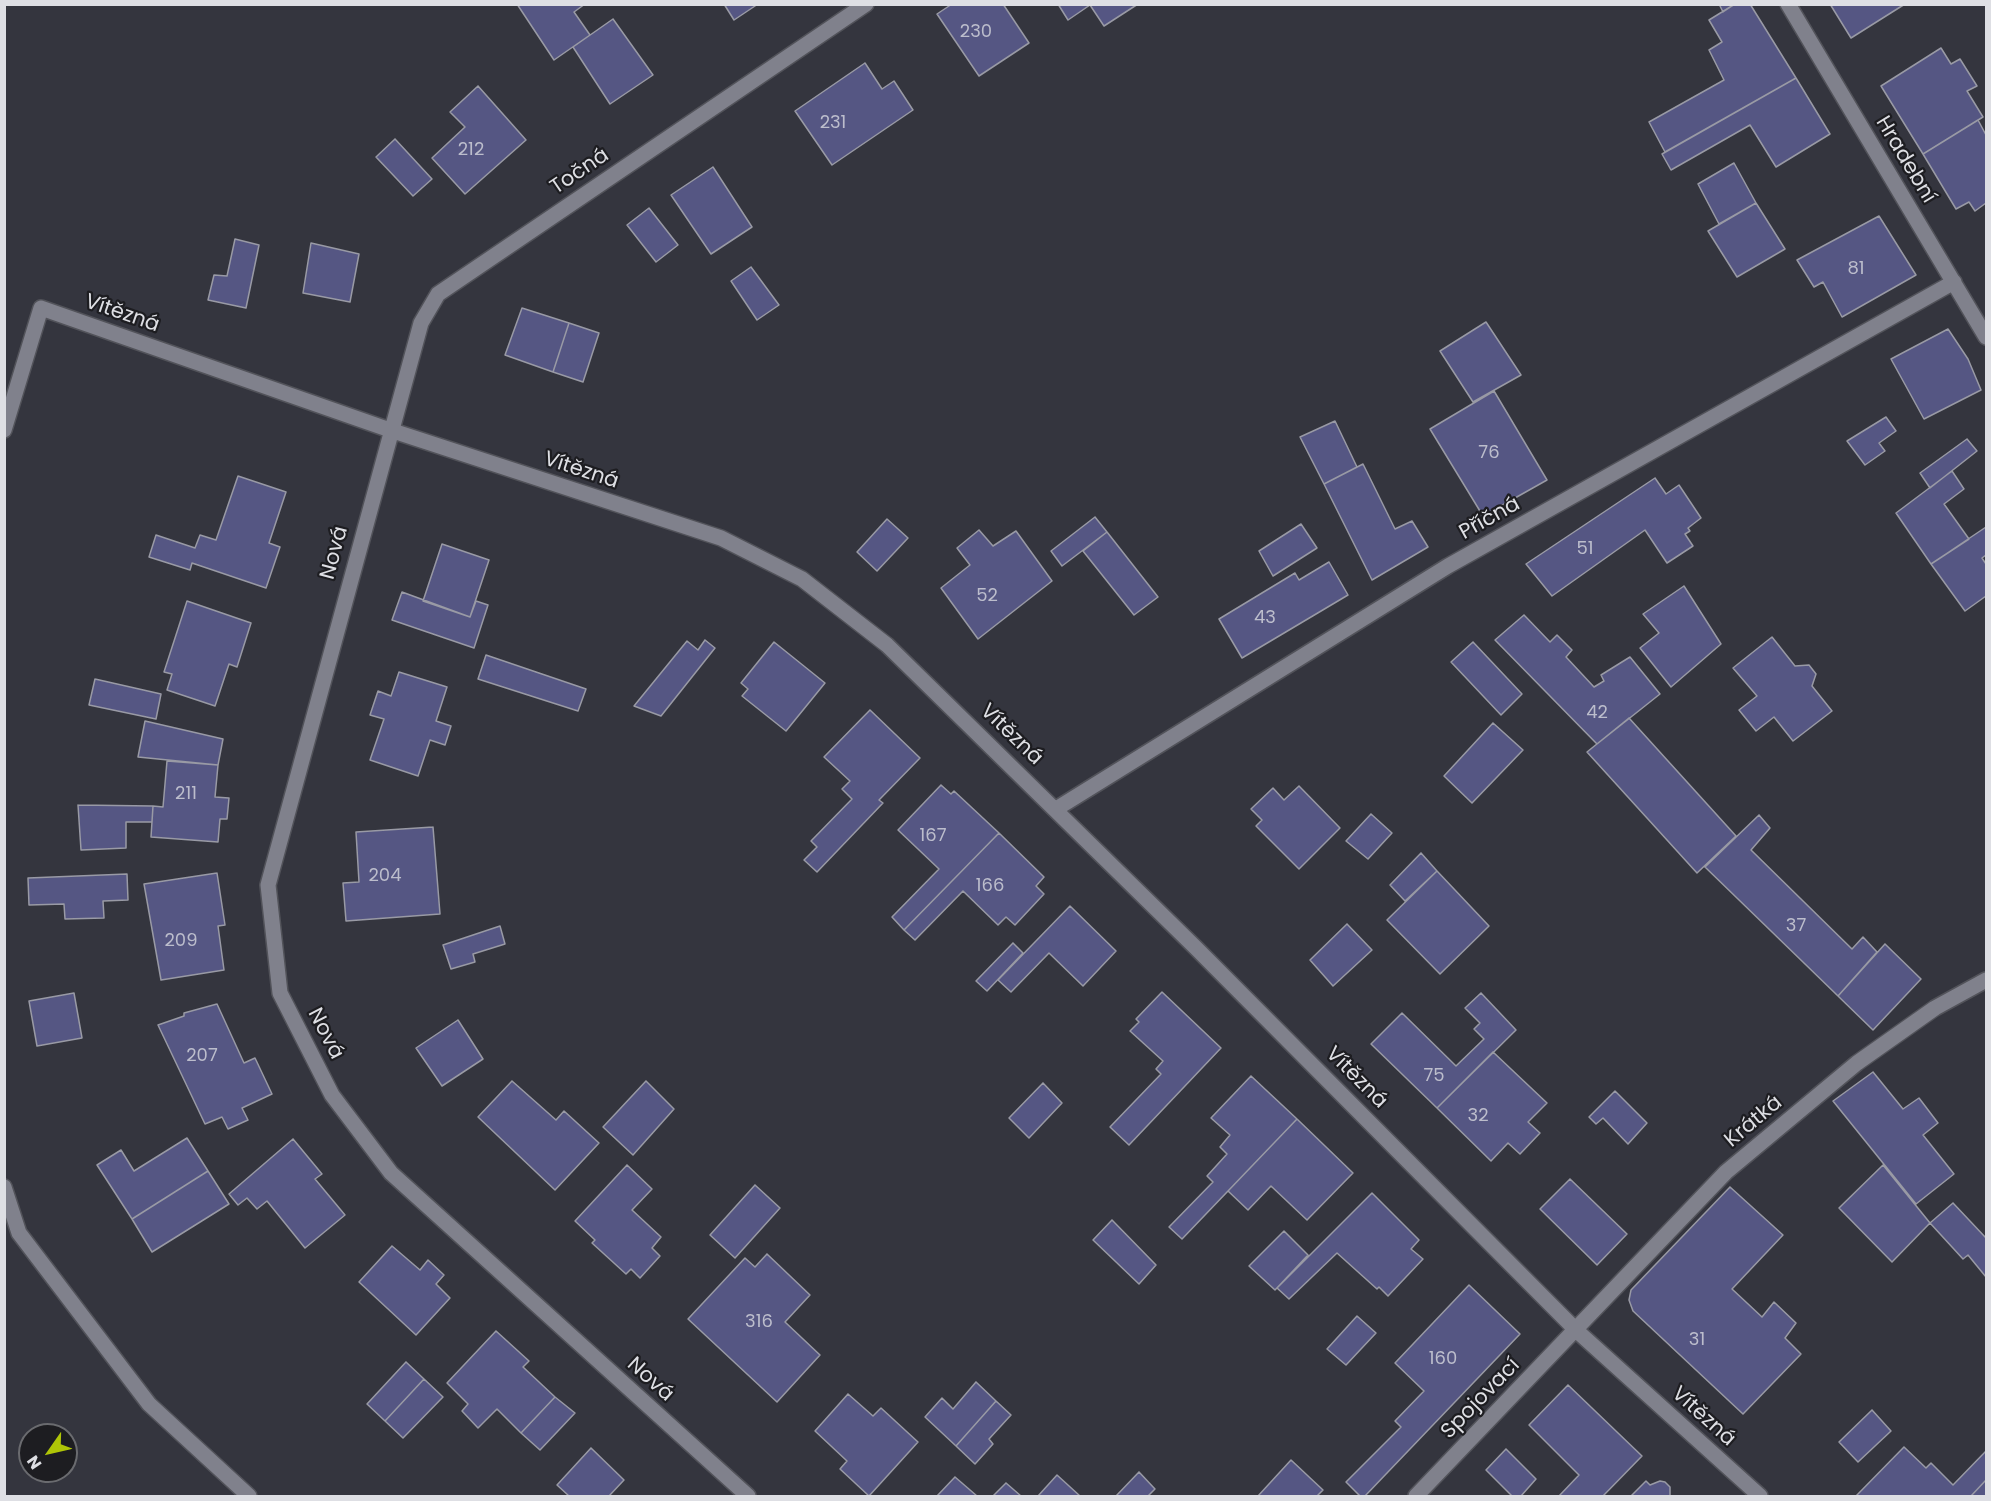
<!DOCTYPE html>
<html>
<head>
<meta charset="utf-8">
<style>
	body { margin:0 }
	#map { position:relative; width:1991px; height:1501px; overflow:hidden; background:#34353e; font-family:Poppins,sans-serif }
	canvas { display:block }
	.frame { position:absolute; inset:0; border:6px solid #dedfe4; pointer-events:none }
	.north { position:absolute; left:18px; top:1423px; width:60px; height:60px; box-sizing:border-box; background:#1d1d21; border:2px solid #6a6b6f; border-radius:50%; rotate:236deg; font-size:16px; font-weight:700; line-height:24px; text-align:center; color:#dedfe4 }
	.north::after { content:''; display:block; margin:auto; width:21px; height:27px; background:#afc507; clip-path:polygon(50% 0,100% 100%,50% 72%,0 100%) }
</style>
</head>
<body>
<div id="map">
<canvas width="1991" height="1501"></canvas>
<div class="frame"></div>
<div class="north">N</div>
</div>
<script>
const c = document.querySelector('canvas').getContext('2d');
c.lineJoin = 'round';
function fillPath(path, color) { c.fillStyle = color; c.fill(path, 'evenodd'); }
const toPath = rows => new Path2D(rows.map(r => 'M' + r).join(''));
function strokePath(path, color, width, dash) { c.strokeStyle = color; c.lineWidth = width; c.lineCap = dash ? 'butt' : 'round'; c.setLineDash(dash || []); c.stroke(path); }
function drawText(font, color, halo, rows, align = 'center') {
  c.font = font + ' Poppins,sans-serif'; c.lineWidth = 4.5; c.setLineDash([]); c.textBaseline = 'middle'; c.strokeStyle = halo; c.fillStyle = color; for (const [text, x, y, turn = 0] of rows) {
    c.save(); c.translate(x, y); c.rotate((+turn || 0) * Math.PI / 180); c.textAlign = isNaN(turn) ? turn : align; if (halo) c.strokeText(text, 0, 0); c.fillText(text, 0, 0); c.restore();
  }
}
const building = toPath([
	[517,4,585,4,574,12,590,35,554,60,517,4],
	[724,4,758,4,734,20,724,4],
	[952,4,1003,4,1029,43,979,76,937,14,952,4],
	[1058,4,1138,4,1104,26,1090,5,1068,20,1058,4],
	[1719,4,1735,4,1723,12,1719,4],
	[1735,4,1750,4,1796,78,1665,152,1649,122,1724,80,1709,50,1722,42,1709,20,1735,4],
	[1830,4,1905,4,1851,38,1830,4],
	[613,19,653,75,610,104,573,47,613,19],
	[1941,48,1951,64,1960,59,1977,86,1967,91,1983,117,1923,154,1881,86,1941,48],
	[865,63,882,89,894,81,913,110,832,165,795,111,865,63],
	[1796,78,1830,134,1776,167,1750,125,1671,170,1662,154,1796,78],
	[478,86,526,140,465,194,432,158,465,127,450,112,478,86],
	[1978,120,1986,135,1986,203,1975,211,1969,202,1956,209,1923,154,1978,120],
	[395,139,432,179,413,196,376,157,395,139],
	[1734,163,1756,203,1719,224,1698,184,1734,163],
	[713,167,752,227,711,254,671,195,713,167],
	[1756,203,1785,249,1737,277,1708,231,1756,203],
	[649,208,678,245,656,262,627,225,649,208],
	[1879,216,1916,275,1842,317,1823,282,1814,287,1797,260,1879,216],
	[235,239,259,245,246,308,208,300,214,275,227,276,235,239],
	[311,243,359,254,350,302,303,293,311,243],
	[751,267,779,305,757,320,731,281,751,267],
	[522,308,569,323,553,372,505,355,522,308],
	[1486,322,1521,375,1473,402,1440,351,1486,322],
	[569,323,599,333,583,382,553,372,569,323],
	[1948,329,1968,359,1981,390,1924,419,1891,359,1948,329],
	[1494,391,1547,480,1483,516,1430,429,1494,391],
	[1886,417,1896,431,1879,443,1885,451,1865,465,1847,441,1886,417],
	[1335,421,1357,467,1324,484,1300,437,1335,421],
	[1967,439,1977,451,1930,488,1920,473,1967,439],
	[1363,464,1395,529,1412,521,1428,547,1372,580,1324,484,1363,464],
	[1952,471,1964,489,1944,504,1969,539,1931,564,1896,513,1952,471],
	[238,476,286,492,269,543,280,547,266,588,192,563,190,570,149,557,156,535,195,548,200,535,216,540,238,476],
	[1655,478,1666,494,1679,485,1701,518,1688,528,1690,531,1685,534,1693,546,1667,563,1645,530,1552,596,1526,564,1655,478],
	[1095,517,1107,532,1062,566,1051,551,1095,517],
	[887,519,908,538,877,571,857,552,887,519],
	[1301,524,1317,548,1273,576,1259,551,1301,524],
	[1986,527,1986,555,1982,558,1986,564,1986,596,1965,611,1931,564,1986,527],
	[979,530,993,546,1016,531,1052,581,978,639,941,588,970,565,957,548,979,530],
	[1107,532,1158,597,1134,615,1083,551,1107,532],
	[442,544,489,560,470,617,423,601,442,544],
	[1329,562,1348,595,1242,658,1219,619,1295,573,1299,580,1329,562],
	[1684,586,1721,644,1671,687,1640,648,1659,633,1643,614,1684,586],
	[402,592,470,617,476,601,488,605,474,648,392,620,402,592],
	[187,601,251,623,237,667,229,664,215,706,167,690,172,674,164,672,187,601],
	[1524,615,1550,642,1557,635,1572,650,1566,657,1594,687,1604,681,1601,675,1630,657,1660,694,1597,744,1495,640,1524,615],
	[1772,637,1795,666,1809,665,1816,674,1812,686,1832,711,1793,741,1774,717,1756,731,1739,710,1757,696,1733,668,1772,637],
	[705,640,715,648,661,716,634,706,687,641,698,650,705,640],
	[774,642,825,683,786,731,742,696,748,689,741,683,774,642],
	[1473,642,1522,694,1501,715,1451,662,1473,642],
	[486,655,586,689,578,711,478,679,486,655],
	[399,672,447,687,436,721,451,726,445,745,430,740,418,776,370,760,384,719,370,715,378,691,391,696,399,672],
	[95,679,161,694,156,719,89,705,95,679],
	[870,710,920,758,879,800,883,803,817,872,804,860,817,847,811,841,852,799,842,789,850,781,824,757,870,710],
	[1629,718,1736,836,1697,873,1587,752,1629,718],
	[145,721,223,739,218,765,138,757,145,721],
	[1493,723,1523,750,1472,803,1444,776,1493,723],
	[167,761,218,765,215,797,229,798,227,819,220,819,218,842,151,837,153,806,163,807,167,761],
	[941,785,951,794,954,791,999,833,904,930,892,917,939,869,898,830,941,785],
	[1299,786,1340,828,1299,869,1256,826,1262,820,1251,809,1273,788,1284,800,1299,786],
	[78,805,153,806,152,822,126,822,126,848,81,850,78,805],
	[1371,814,1392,833,1368,859,1346,841,1371,814],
	[1759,815,1770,828,1751,850,1852,949,1863,937,1877,952,1838,996,1705,867,1759,815],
	[433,827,440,914,346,921,343,883,359,882,356,832,433,827],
	[999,833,1044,877,1036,886,1044,894,1015,925,1006,917,998,925,963,891,915,940,904,930,999,833],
	[1421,853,1437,871,1405,901,1390,885,1421,853],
	[1437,871,1489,926,1440,974,1387,920,1437,871],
	[217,873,225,925,218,926,224,970,161,980,144,884,217,873],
	[127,874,128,900,103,901,104,918,65,919,64,904,29,905,28,878,127,874],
	[1070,906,1116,951,1083,986,1049,953,1011,992,998,980,1070,906],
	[1347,924,1372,950,1333,986,1310,960,1347,924],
	[500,926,505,944,473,954,475,962,451,969,443,945,500,926],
	[1013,943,1023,953,987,991,976,981,1013,943],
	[1885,944,1921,979,1873,1030,1838,996,1885,944],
	[1162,992,1221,1048,1129,1145,1110,1127,1161,1074,1156,1069,1163,1061,1130,1031,1139,1022,1136,1019,1162,992],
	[74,993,82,1038,37,1046,29,1001,74,993],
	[1481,993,1516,1030,1437,1108,1371,1044,1402,1013,1456,1066,1484,1039,1474,1029,1480,1023,1465,1008,1481,993],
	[217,1004,244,1063,255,1058,272,1094,242,1108,248,1120,228,1129,222,1117,205,1124,158,1025,184,1016,184,1013,217,1004],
	[458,1020,483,1059,442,1086,416,1048,458,1020],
	[1493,1052,1547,1103,1528,1122,1540,1133,1520,1154,1508,1143,1491,1161,1437,1108,1493,1052],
	[1873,1072,1903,1109,1919,1098,1938,1123,1923,1135,1954,1174,1916,1204,1833,1101,1873,1072],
	[1251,1076,1297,1119,1182,1239,1169,1227,1213,1182,1207,1176,1227,1154,1220,1147,1230,1135,1211,1118,1251,1076],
	[512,1081,556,1120,564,1111,599,1143,555,1190,478,1117,512,1081],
	[646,1081,674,1109,633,1155,603,1127,646,1081],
	[1043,1083,1062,1103,1029,1138,1009,1118,1043,1083],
	[1615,1091,1647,1123,1628,1144,1603,1118,1596,1124,1589,1117,1615,1091],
	[1297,1119,1353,1173,1307,1220,1271,1186,1248,1210,1228,1191,1297,1119],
	[187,1138,208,1171,132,1219,97,1165,121,1150,134,1171,187,1138],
	[293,1139,322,1174,315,1179,345,1215,305,1248,267,1201,257,1209,247,1198,238,1205,229,1194,293,1139],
	[627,1165,652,1189,632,1210,661,1237,652,1248,660,1256,640,1278,631,1269,626,1274,592,1243,595,1240,575,1221,627,1165],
	[1883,1165,1930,1223,1892,1262,1839,1208,1883,1165],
	[208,1171,229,1204,152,1252,132,1219,208,1171],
	[1570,1179,1627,1234,1597,1265,1540,1209,1570,1179],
	[755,1185,780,1208,735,1258,710,1235,755,1185],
	[1730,1187,1783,1235,1732,1289,1762,1317,1774,1302,1796,1323,1785,1338,1801,1354,1743,1414,1633,1311,1629,1300,1631,1290,1730,1187],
	[1372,1193,1419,1240,1411,1249,1423,1259,1388,1296,1379,1287,1377,1289,1337,1253,1289,1299,1277,1288,1372,1193],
	[1953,1203,1986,1238,1986,1277,1968,1255,1963,1259,1930,1223,1953,1203],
	[1112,1220,1156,1265,1139,1284,1093,1240,1112,1220],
	[1284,1231,1308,1255,1275,1290,1249,1266,1284,1231],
	[392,1246,420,1270,428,1260,444,1275,436,1284,450,1298,416,1335,359,1282,392,1246],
	[767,1254,810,1295,785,1322,820,1355,777,1402,688,1319,745,1258,755,1267,767,1254],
	[1469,1285,1520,1334,1365,1496,1360,1496,1346,1482,1401,1427,1395,1421,1424,1391,1395,1363,1469,1285],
	[1357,1316,1376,1333,1346,1365,1327,1349,1357,1316],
	[496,1331,529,1361,523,1367,555,1397,521,1433,497,1409,478,1428,462,1411,468,1404,447,1383,496,1331],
	[406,1362,424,1379,385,1421,367,1404,406,1362],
	[424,1379,443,1397,403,1438,385,1421,424,1379],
	[976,1382,996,1401,956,1446,925,1417,942,1398,953,1409,976,1382],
	[1568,1385,1642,1456,1603,1496,1559,1496,1579,1475,1529,1425,1568,1385],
	[848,1394,873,1416,881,1408,918,1442,869,1496,840,1469,847,1461,815,1431,848,1394],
	[555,1397,575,1413,540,1450,521,1433,555,1397],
	[996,1401,1011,1415,989,1439,993,1444,975,1464,956,1446,996,1401],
	[1872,1410,1891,1431,1858,1462,1839,1442,1872,1410],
	[1904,1447,1926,1468,1931,1463,1953,1485,1986,1451,1986,1480,1971,1496,1856,1496,1904,1447],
	[591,1448,624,1480,609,1496,569,1496,557,1485,591,1448],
	[1506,1449,1536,1479,1521,1496,1512,1496,1486,1470,1506,1449],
	[1291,1460,1323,1490,1317,1496,1258,1496,1291,1460],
	[1139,1472,1155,1489,1148,1496,1116,1496,1139,1472],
	[1057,1475,1080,1496,1038,1496,1057,1475],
	[955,1477,977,1496,937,1496,955,1477],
	[1986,1480,1986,1496,1971,1496,1986,1480],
	[1646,1481,1650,1485,1660,1481,1665,1482,1670,1487,1670,1496,1631,1496,1646,1481],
	[1006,1483,1021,1496,993,1496,1006,1483]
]);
fillPath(building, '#555683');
strokePath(building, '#999aa5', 1.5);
const minor = toPath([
	[1788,4,1986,337],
	[4,430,41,308,390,430,721,538,802,579,887,645,1196,948,1577,1331,1760,1496],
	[1056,809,1448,566,1954,282],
	[4,1187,19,1233,149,1404,249,1496],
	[748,1496,391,1173,332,1095,280,993,268,885,421,323,438,294,866,4],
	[1416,1496,1726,1172,1857,1063,1935,1008,1986,980]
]);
strokePath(minor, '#52535a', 18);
strokePath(minor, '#80818c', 15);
drawText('18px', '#bcbdcc', null, [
	["230",976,32],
	["231",833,123],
	["212",471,150],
	["81",1856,269],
	["76",1489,453],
	["51",1585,549],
	["52",987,596],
	["43",1265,618],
	["42",1597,713],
	["211",186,794],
	["167",933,836],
	["204",385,876],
	["166",990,886],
	["37",1796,926],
	["209",181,941],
	["207",202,1056],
	["75",1434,1076],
	["32",1478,1116],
	["316",759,1322],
	["31",1697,1340],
	["160",1443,1359]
]);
drawText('21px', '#dedfe4', '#1d1d21', [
	["Hradební",1905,160,59],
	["Točná",580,172,-34],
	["Vítězná",122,314,19],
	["Vítězná",581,471,18],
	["Příčná",1490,519,-29],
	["Nová",335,553,-75],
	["Vítězná",1011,735,44],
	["Nová",325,1034,63],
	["Vítězná",1356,1078,45],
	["Krátká",1754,1122,-40],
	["Nová",650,1380,42],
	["Spojovací",1481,1399,-46],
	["Vítězná",1703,1417,42]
]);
</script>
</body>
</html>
